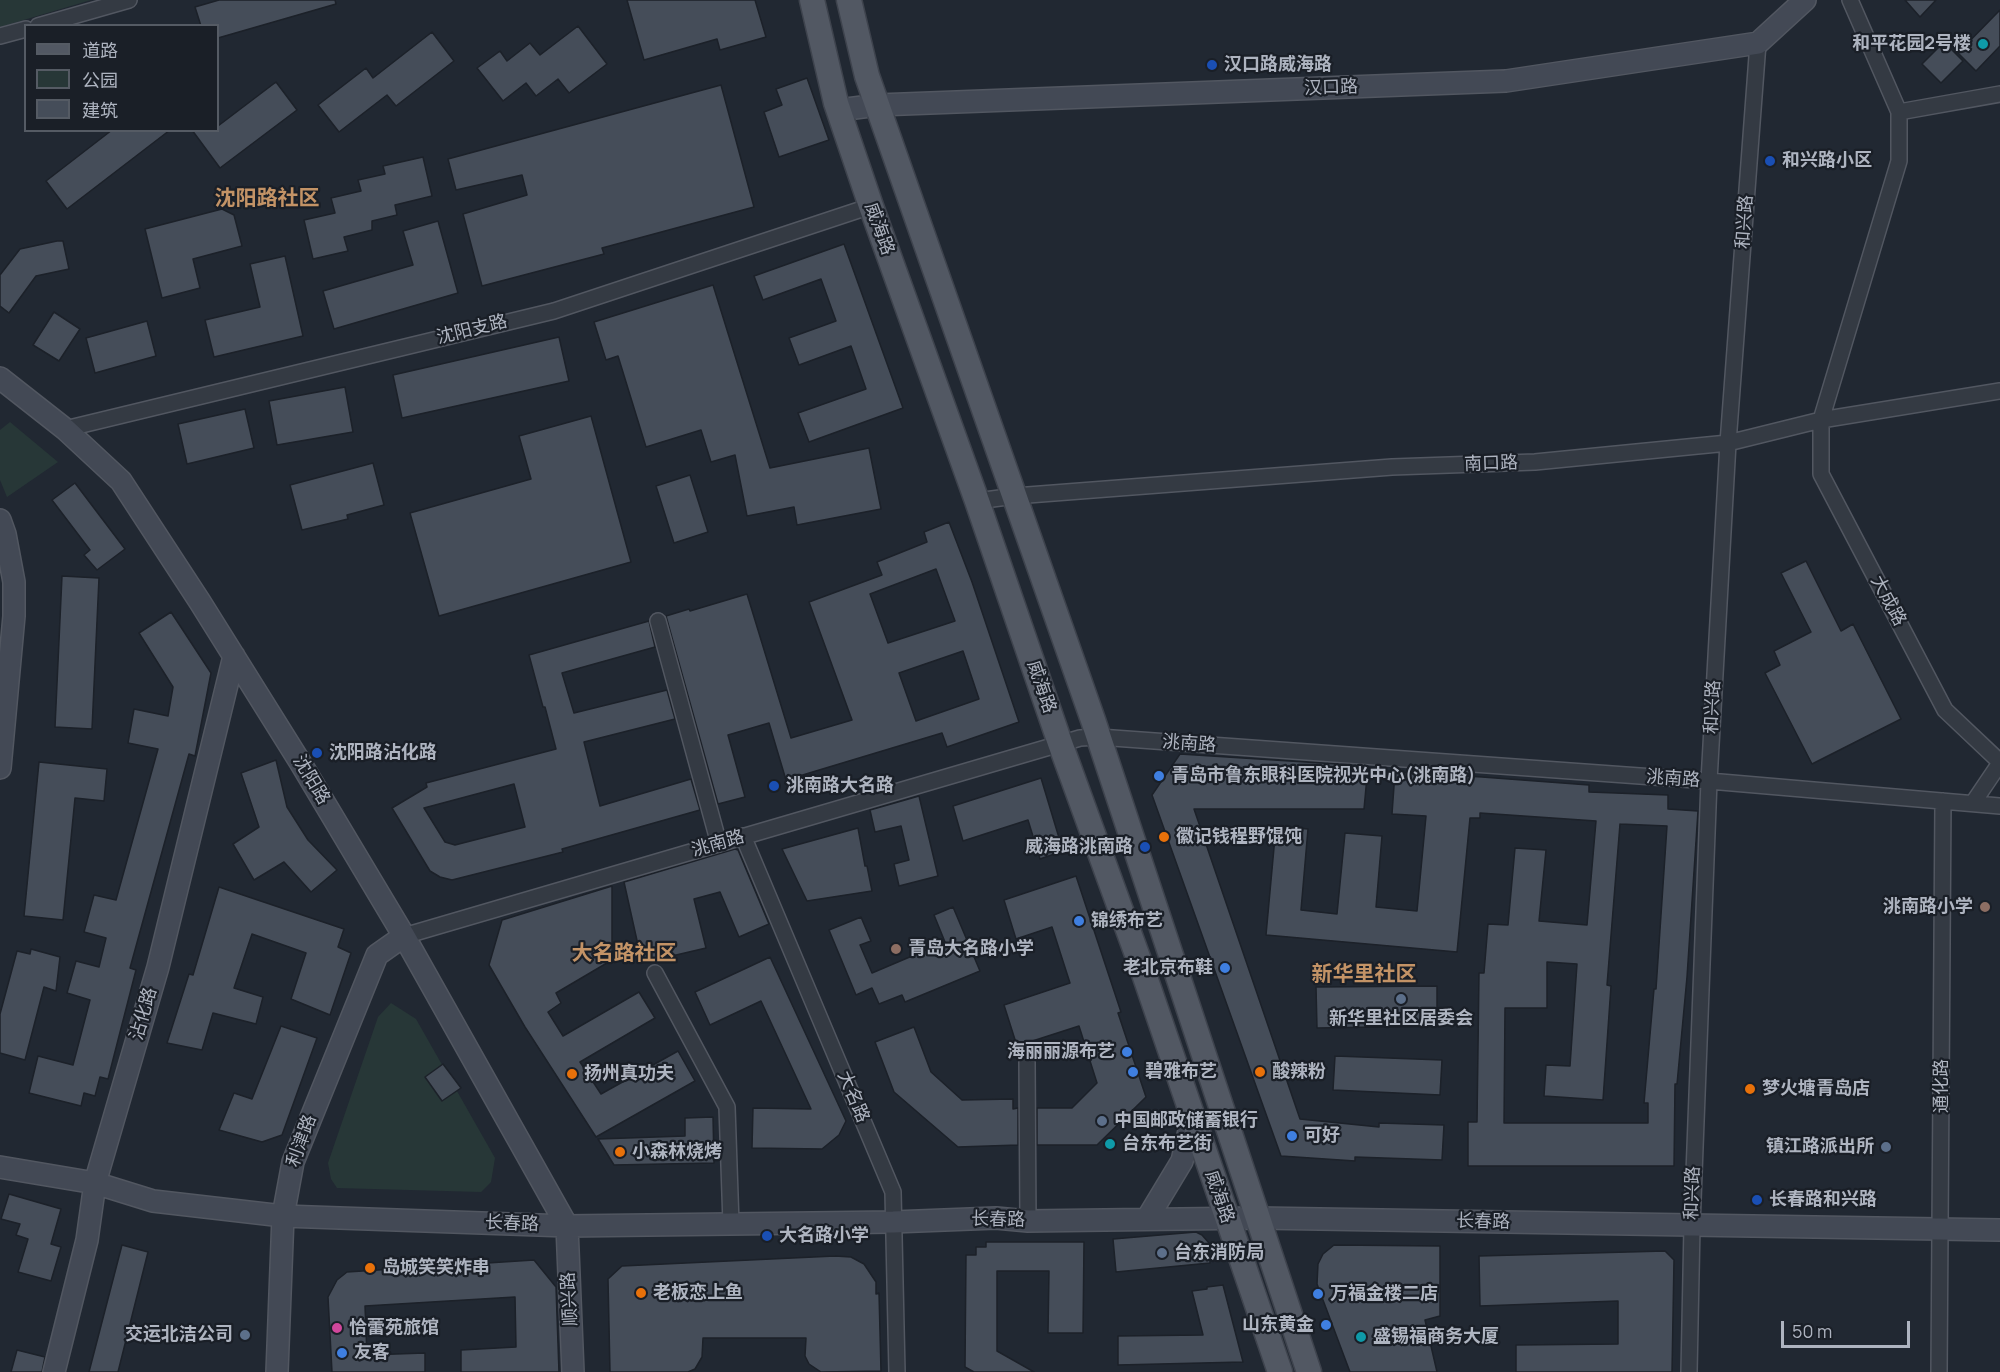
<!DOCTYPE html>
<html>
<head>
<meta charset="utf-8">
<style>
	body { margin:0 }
	#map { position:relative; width:2000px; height:1372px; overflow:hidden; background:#212832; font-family:Manrope,"Noto Sans SC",sans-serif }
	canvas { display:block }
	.legend { position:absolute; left:24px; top:24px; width:195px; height:108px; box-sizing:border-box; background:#1a1f27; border:2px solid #555b64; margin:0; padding:8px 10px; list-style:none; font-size:18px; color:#aeb4c0 }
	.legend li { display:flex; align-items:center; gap:12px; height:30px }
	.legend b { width:30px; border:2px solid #555b64 }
	.scale { position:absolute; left:1781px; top:1321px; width:129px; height:27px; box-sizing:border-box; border:3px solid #aeb4c0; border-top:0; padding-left:8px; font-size:18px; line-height:21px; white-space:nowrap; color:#aeb4c0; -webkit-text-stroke:4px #1a1f27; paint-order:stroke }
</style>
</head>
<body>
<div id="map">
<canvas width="2000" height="1372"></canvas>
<ul class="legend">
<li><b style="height:8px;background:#525863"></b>道路</li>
<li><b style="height:16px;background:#273737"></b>公园</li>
<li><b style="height:16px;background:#454d59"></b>建筑</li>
</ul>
<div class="scale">50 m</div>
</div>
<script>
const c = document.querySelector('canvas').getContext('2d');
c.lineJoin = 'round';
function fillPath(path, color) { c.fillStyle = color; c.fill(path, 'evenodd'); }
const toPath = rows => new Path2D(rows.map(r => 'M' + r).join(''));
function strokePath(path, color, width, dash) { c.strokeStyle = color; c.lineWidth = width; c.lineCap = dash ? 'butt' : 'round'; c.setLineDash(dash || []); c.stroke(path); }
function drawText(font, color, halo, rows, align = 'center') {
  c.font = font + ' Manrope,"Noto Sans SC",sans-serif'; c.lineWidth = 4.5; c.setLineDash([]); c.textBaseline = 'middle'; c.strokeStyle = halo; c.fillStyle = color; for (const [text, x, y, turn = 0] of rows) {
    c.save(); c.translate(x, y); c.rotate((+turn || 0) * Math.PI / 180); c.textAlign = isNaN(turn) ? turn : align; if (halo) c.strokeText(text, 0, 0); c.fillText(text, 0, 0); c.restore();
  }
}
fillPath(toPath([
	[0,0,91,0,0,27],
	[10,422,58,462,7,497,0,480,0,430],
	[391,1003,416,1019,495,1158,491,1182,481,1192,337,1188,331,1179,328,1163,378,1017]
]), '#273737');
const building = toPath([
	[219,0,335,0,336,4,218,38,218,26,201,26,195,7,219,0],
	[627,0,755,0,766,37,720,50,717,39,644,60,627,0],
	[1905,0,1936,0,1920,17,1905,0],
	[2000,10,2000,46,1976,71,1958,53,2000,10],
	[578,26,607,64,569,93,558,79,536,96,526,83,503,101,477,68,500,51,507,61,530,43,540,55,578,26],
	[432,32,454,61,396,106,387,95,339,132,318,105,366,68,373,78,432,32],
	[1944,42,1963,61,1941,83,1922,64,1944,42],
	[807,78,829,140,779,157,764,112,782,105,776,89,807,78],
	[276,82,297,110,220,168,192,130,218,130,218,126,276,82],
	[721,85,754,207,602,248,604,254,482,286,463,214,527,195,522,175,456,190,448,159,721,85],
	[112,130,170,130,67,209,46,181,112,130],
	[423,157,432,196,395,205,397,215,372,221,372,230,344,237,348,251,313,259,304,220,335,213,331,198,361,191,358,180,385,174,383,166,423,157],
	[222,209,234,215,242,246,193,259,200,288,162,298,145,229,222,209],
	[438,221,458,293,334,329,323,291,413,265,403,231,438,221],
	[57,241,63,241,69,269,36,276,9,313,0,306,0,275,20,249,57,241],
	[844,244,903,408,809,442,798,413,866,389,851,346,799,365,789,338,836,321,821,279,763,300,754,276,844,244],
	[285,256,303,336,214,357,205,320,260,307,250,264,285,256],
	[713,285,770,468,869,448,881,509,797,525,794,507,747,516,735,455,711,462,701,430,646,447,618,356,606,360,594,322,713,285],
	[54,312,80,329,59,361,33,345,54,312],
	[147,321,156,356,95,373,86,338,147,321],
	[559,337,569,381,402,418,393,375,559,337],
	[345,387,353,432,277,445,269,401,345,387],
	[245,409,254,448,187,464,178,424,245,409],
	[591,416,631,562,439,616,410,513,531,479,519,436,591,416],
	[373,463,384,505,347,515,348,519,302,530,290,485,373,463],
	[690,475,708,532,674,543,656,486,690,475],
	[75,483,125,549,97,570,84,555,90,550,52,500,75,483],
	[949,522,972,582,1019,722,947,747,942,733,786,780,769,723,728,735,745,797,718,804,666,616,689,609,690,611,747,594,791,738,852,720,809,602,882,575,877,562,927,542,924,532,949,522],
	[936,569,955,621,888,643,870,594,936,569],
	[963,651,979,699,916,721,899,673,963,651],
	[1806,561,1841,631,1853,624,1901,719,1812,764,1765,673,1780,665,1774,651,1811,632,1781,573,1806,561],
	[62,576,99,578,92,729,55,727,62,576],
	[171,612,211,673,195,756,189,754,130,968,136,970,108,1079,100,1077,95,1096,84,1093,81,1106,29,1093,38,1056,73,1065,90,1000,67,993,76,961,99,967,106,938,84,932,94,895,116,900,158,749,128,743,134,709,168,716,173,687,139,633,171,612],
	[649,621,655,647,562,673,574,713,667,690,675,719,584,742,600,806,691,779,700,810,562,849,563,852,452,880,440,877,430,871,392,808,427,787,426,783,556,749,545,707,543,707,529,655,649,621],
	[514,784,525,827,455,845,445,842,424,808,514,784],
	[1180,754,1368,766,1364,809,1194,809,1300,1119,1379,1127,1379,1123,1444,1125,1442,1160,1355,1157,1355,1161,1281,1156,1152,795,1180,754],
	[276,760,287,807,308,840,337,870,311,892,284,862,254,880,233,844,259,827,241,773,276,760],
	[39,762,107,769,104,801,75,798,63,920,24,916,39,762],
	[1395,772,1482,777,1589,785,1589,792,1668,795,1668,809,1698,811,1687,977,1677,1084,1675,1084,1674,1166,1468,1166,1468,1122,1477,1122,1479,973,1484,973,1488,924,1508,925,1515,848,1546,850,1539,921,1587,925,1596,821,1480,813,1480,818,1470,818,1457,952,1266,935,1276,826,1308,829,1301,910,1337,914,1345,833,1382,836,1376,907,1417,911,1426,816,1392,814,1395,772],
	[1620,824,1667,826,1656,989,1654,989,1644,1103,1648,1103,1648,1123,1504,1123,1505,1008,1547,1008,1547,962,1577,964,1570,1066,1546,1065,1544,1096,1603,1100,1611,986,1607,985,1620,824],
	[1041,778,1063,851,1040,859,1028,820,963,841,953,806,1041,778],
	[919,796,938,876,899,886,894,864,909,860,901,826,875,832,870,810,919,796],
	[858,828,865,866,867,866,872,891,807,901,782,849,858,828],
	[735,849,738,850,769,924,739,937,720,892,694,899,706,948,642,963,624,882,735,849],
	[1076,876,1121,1012,1118,1013,1146,1097,1097,1145,1037,1145,1037,1108,1072,1108,1097,1083,1079,1026,1017,1046,1004,1005,1070,983,1052,927,1016,939,1004,900,1076,876],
	[612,886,612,960,556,993,561,1003,548,1012,563,1036,639,992,655,1018,580,1062,601,1094,678,1051,695,1081,596,1137,525,1027,489,965,502,920,612,886],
	[219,887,344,929,338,947,351,953,330,1015,291,999,306,953,252,934,234,988,263,997,256,1024,213,1013,202,1050,167,1043,189,974,193,975,219,887],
	[953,907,980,971,905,1002,902,995,879,1004,872,988,856,995,829,930,861,917,871,941,860,945,872,973,945,942,934,915,953,907],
	[31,949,60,957,56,991,44,987,25,1060,0,1053,0,1014,17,951,30,954,31,949],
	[770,957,846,1121,839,1135,822,1149,752,1148,753,1108,811,1109,761,1001,710,1025,695,992,770,957],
	[1437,986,1437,1026,1317,1028,1316,987,1437,986],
	[281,1026,317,1038,282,1135,262,1142,219,1130,234,1093,252,1099,281,1026],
	[914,1027,931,1072,962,1100,1013,1099,1013,1109,1018,1108,1018,1145,958,1147,894,1092,875,1042,914,1027],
	[1335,1056,1442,1060,1440,1095,1333,1090,1335,1056],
	[443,1064,461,1088,442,1101,425,1077,443,1064],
	[713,1117,714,1163,614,1165,598,1139,685,1136,685,1118,713,1117],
	[9,1194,61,1209,51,1244,61,1247,51,1281,18,1272,28,1239,16,1235,20,1224,1,1219,9,1194],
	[1196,1232,1202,1235,1209,1243,1210,1263,1116,1272,1113,1239,1196,1232],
	[986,1242,1084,1242,1083,1333,1048,1333,1049,1271,997,1271,997,1351,1034,1372,974,1372,965,1367,966,1255,976,1255,976,1247,986,1247,986,1242],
	[122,1245,148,1252,118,1372,89,1372,122,1245],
	[1334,1245,1440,1246,1440,1316,1425,1320,1437,1372,1350,1372,1317,1284,1318,1264,1323,1254,1334,1245],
	[1665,1251,1674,1260,1672,1372,1516,1372,1516,1345,1618,1344,1618,1301,1480,1306,1479,1256,1665,1251],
	[835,1256,851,1257,864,1264,876,1282,876,1294,879,1293,881,1371,821,1372,809,1364,805,1356,806,1338,703,1338,702,1357,695,1369,688,1372,610,1372,608,1279,622,1266,835,1256],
	[534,1260,556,1287,559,1372,461,1372,461,1350,516,1347,515,1297,365,1306,367,1355,425,1353,425,1372,332,1372,328,1297,337,1280,347,1272,534,1260],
	[1223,1285,1243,1362,1118,1365,1118,1336,1203,1335,1192,1291,1207,1289,1207,1287,1223,1285],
	[17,1350,45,1357,42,1372,11,1372,17,1350]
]);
fillPath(building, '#454d59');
strokePath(building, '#1c2129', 1.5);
const street = toPath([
	[1850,0,1899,112,1899,161,1821,420,1821,474,1945,710,2000,762],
	[38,26,129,0],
	[0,36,26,29],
	[1899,112,2000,94],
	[65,429,554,311,871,206],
	[977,501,1015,496,1392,467,1535,462,1728,443,1821,420,2000,391],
	[658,621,719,844],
	[1973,803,2000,763],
	[743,836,893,1192,897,1372],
	[404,936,1080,738,1099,737,1709,781,2000,806],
	[655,973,727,1107,731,1224],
	[1027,1062,1028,1221],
	[1689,1372,1692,1226,1709,781,1728,443,1758,43],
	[1939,1372,1943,801]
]);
const secondary = toPath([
	[839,110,878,105,1506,81,1758,43,1805,0],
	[0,378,65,429,121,481,200,602,300,762,404,936,567,1226,573,1372],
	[0,520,5,534,14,582,14,616,0,768],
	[0,1167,95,1183,153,1201,283,1216,567,1226,893,1222,996,1218,1028,1221,1258,1218,2000,1230],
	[1147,1219,1182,1161,1192,1118],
	[54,1372,87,1240,95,1183,158,967,234,656],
	[277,1372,283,1216,293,1162,377,955,404,936]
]);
const primary = toPath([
	[812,0,836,103,871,206,977,501,1060,743,1143,971,1280,1372],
	[849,0,867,76,1093,720,1309,1372]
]);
strokePath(street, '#525761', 18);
strokePath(secondary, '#525761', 24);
strokePath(primary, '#3e434d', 27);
strokePath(street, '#343a43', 15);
strokePath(secondary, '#434955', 21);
strokePath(primary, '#525863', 24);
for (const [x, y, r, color] of [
	[1983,44,6,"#0f9aa8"],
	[1212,65,6,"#1a4fb4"],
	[1770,161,6,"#1a4fb4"],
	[317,753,6,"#1a4fb4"],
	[1159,776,6,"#3f7fe0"],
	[774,786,6,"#1a4fb4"],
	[1164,837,6,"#e8710a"],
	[1145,847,6,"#1a4fb4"],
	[1985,907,6,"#8d6e63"],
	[1079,921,6,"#3f7fe0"],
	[896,949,6,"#8d6e63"],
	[1225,968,6,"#3f7fe0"],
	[1401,999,6,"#5c6f8a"],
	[1127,1052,6,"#3f7fe0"],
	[1133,1072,6,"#3f7fe0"],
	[1260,1072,6,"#e8710a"],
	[572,1074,6,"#e8710a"],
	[1750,1089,6,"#e8710a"],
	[1102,1121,6,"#5c6f8a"],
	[1292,1136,6,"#3f7fe0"],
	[1110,1144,6,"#0f9aa8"],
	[1886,1147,6,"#5c6f8a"],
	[620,1152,6,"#e8710a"],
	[1757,1200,6,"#1a4fb4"],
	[767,1236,6,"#1a4fb4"],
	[1162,1253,6,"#5c6f8a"],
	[370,1268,6,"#e8710a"],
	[641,1293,6,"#e8710a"],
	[1318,1294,6,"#3f7fe0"],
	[1326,1325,6,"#3f7fe0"],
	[337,1328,6,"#d1479c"],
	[245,1335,6,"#5c6f8a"],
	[1361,1337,6,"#0f9aa8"],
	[342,1353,6,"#3f7fe0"]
]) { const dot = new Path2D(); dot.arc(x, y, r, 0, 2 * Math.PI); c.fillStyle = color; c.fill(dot); strokePath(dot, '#1a1f27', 2); }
drawText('bold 18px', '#aeb4c0', '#1a1f27', [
	["和平花园2号楼",1971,44,"right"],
	["汉口路威海路",1224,65],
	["和兴路小区",1782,161],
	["沈阳路沾化路",329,753],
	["青岛市鲁东眼科医院视光中心(洮南路)",1171,776],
	["洮南路大名路",786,786],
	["徽记钱程野馄饨",1176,837],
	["威海路洮南路",1133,847,"right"],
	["洮南路小学",1973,907,"right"],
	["锦绣布艺",1091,921],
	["青岛大名路小学",908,949],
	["老北京布鞋",1213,968,"right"],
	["新华里社区居委会",1401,1019,"center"],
	["海丽丽源布艺",1115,1052,"right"],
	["碧雅布艺",1145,1072],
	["酸辣粉",1272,1072],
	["扬州真功夫",584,1074],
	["梦火塘青岛店",1762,1089],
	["中国邮政储蓄银行",1114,1121],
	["可好",1304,1136],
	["台东布艺街",1122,1144],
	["镇江路派出所",1874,1147,"right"],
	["小森林烧烤",632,1152],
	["长春路和兴路",1769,1200],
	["大名路小学",779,1236],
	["台东消防局",1174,1253],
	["岛城笑笑炸串",382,1268],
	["老板恋上鱼",653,1293],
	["万福金楼二店",1330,1294],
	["山东黄金",1314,1325,"right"],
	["恰蕾苑旅馆",349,1328],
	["交运北洁公司",233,1335,"right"],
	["盛锡福商务大厦",1373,1337],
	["友客",354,1353]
], 'left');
drawText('18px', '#aeb4c0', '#1a1f27', [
	["汉口路",1331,88,-2],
	["和兴路",1745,222,-86],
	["威海路",879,229,70],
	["沈阳支路",472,330,-14],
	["南口路",1491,464,-2],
	["大成路",1888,601,62],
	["威海路",1041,687,71],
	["和兴路",1713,707,-87],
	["洮南路",1189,744,4],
	["洮南路",1673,779,4],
	["沈阳路",311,780,59],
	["洮南路",718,844,-16],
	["沾化路",144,1014,-74],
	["通化路",1942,1086,-90],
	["大名路",853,1097,67],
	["利津路",302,1141,-70],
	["和兴路",1693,1193,-88],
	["威海路",1219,1197,71],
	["长春路",998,1220,1],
	["长春路",1483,1222,1],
	["长春路",512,1224,2],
	["顺兴路",570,1299,-93]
]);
drawText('bold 21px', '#c39366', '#1a1f27', [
	["沈阳路社区",267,199],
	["大名路社区",624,954],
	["新华里社区",1364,975]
]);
</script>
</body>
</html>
